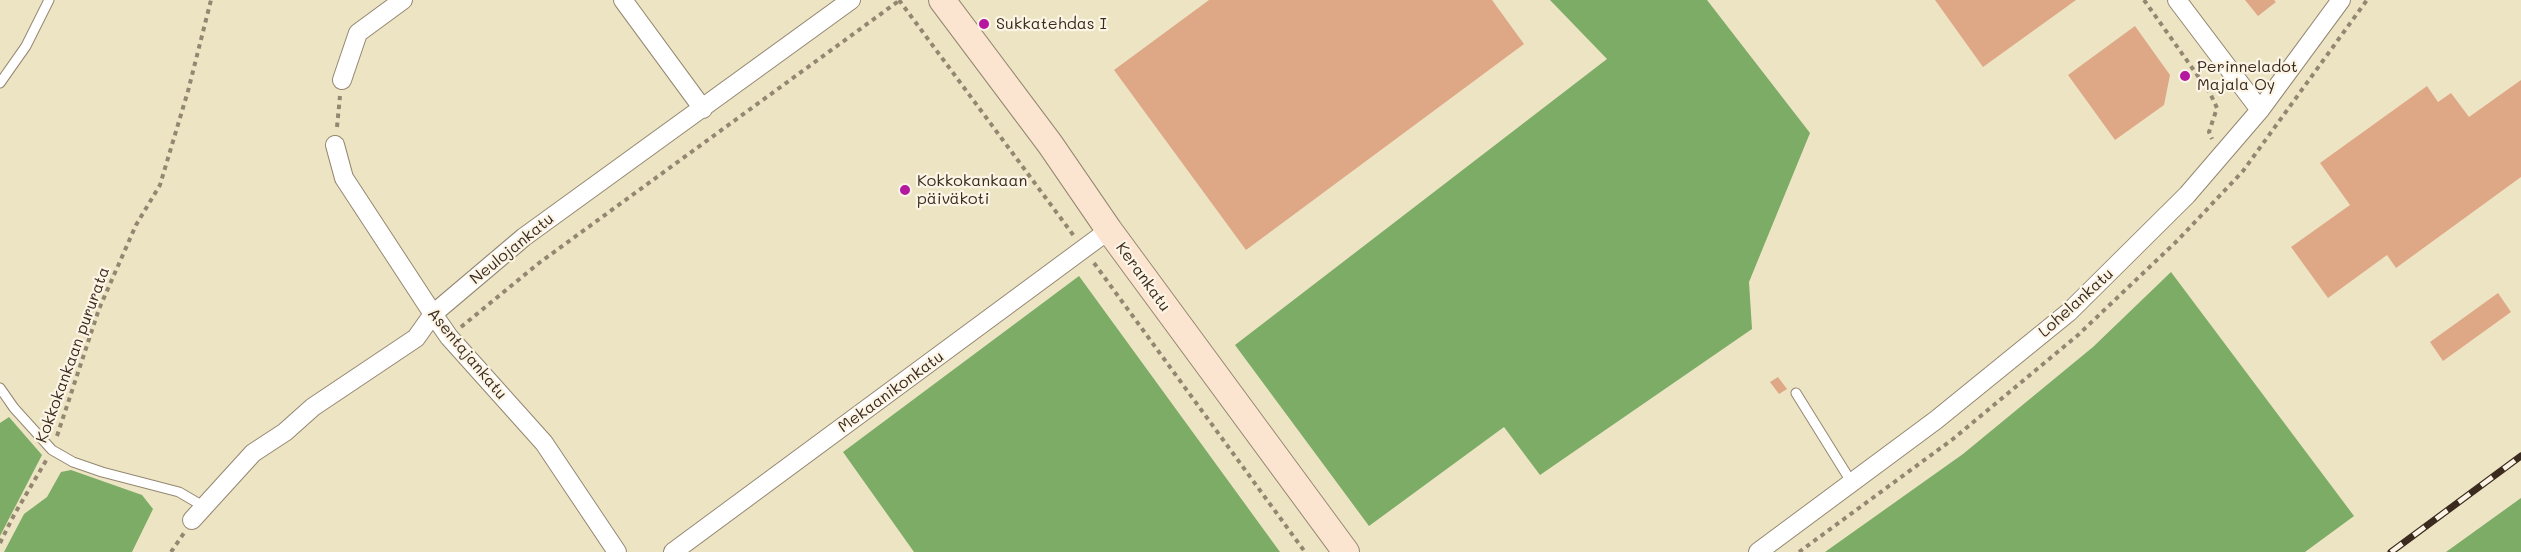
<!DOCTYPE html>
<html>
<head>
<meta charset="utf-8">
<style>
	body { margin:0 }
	canvas { display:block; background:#ede4c4 }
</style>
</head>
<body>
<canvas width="2521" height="552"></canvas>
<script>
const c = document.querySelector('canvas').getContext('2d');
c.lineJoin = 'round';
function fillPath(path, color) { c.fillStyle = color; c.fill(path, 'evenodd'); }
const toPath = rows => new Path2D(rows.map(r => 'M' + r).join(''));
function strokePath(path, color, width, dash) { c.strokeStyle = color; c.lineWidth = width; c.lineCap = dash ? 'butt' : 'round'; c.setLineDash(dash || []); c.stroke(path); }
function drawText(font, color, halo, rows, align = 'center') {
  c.font = font + ' Mali,sans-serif'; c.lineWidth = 4.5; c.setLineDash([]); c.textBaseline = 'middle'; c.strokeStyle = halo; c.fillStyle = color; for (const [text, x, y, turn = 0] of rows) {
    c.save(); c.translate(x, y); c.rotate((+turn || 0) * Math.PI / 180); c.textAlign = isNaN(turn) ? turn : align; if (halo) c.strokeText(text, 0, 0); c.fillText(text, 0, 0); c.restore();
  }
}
fillPath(toPath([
	[1550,0,1707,0,1810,133,1749,282,1752,329,1540,475,1504,427,1369,526,1235,345,1607,59],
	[2171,272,2354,516,2305,552,1825,552,1963,454,2093,347],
	[1079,276,1280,552,914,552,843,452],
	[9,417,42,455,0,536,0,423],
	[71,470,142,495,153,509,132,552,4,552,24,514,47,497,61,472],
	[2521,498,2521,552,2446,552]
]), '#7cac66');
fillPath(toPath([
	[1209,0,1492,0,1524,44,1246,250,1114,70],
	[1935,0,2076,0,1983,67],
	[2245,0,2274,0,2276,2,2258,16],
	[2135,26,2170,75,2164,105,2115,140,2068,75],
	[2521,80,2521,177,2396,268,2387,255,2328,298,2291,247,2350,205,2320,163,2427,86,2438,102,2451,93,2469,117],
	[2498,293,2511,312,2443,361,2430,342],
	[1778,377,1787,389,1779,394,1770,382]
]), '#dea886');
const lane = toPath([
	[0,83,26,46,49,0],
	[0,388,14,408,52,450,73,462,102,472,179,492,203,506],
	[1796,393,1852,483]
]);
const street = toPath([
	[623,0,703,109],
	[2177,0,2260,110],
	[342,80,358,33,403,0],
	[335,145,344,178,433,314,449,337,544,443,617,552],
	[192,520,253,453,285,432,313,407,416,338,433,314,524,237,851,0],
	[673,552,1109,230],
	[1758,552,1936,420,2069,312,2187,195,2260,110,2341,0]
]);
const secondary = toPath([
	[942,0,1050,144,1109,230,1346,552]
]);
strokePath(lane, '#948771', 11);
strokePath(street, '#948771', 20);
strokePath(secondary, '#948771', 28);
strokePath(toPath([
	[899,0,1074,236],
	[2144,0,2210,93,2217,108,2209,132,2212,139],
	[337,127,340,96],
	[1094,263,1305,552],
	[461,327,539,263,900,0],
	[57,436,99,309,136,225,160,185,188,91,211,0],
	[0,543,14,515,47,459],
	[171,552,184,533],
	[1799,552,1953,439,2078,335,2178,240,2243,171,2367,0]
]), '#948771', 4, [4.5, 4.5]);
strokePath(lane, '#fff', 9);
strokePath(street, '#fff', 18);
strokePath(secondary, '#fce5d0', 26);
const rail = toPath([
	[2391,552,2521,456]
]);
strokePath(rail, '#3b2a1e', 7);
strokePath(rail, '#fcf5e5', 4.5, [14]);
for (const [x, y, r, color] of [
	[984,24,6,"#b5179e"],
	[2185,76,6,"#b5179e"],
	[905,190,6,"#b5179e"]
]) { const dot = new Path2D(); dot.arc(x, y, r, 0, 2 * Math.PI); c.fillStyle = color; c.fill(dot); strokePath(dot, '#fcf5e5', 2); }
drawText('16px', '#3b2a1e', '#fcf5e5', [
	["Sukkatehdas I",996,24],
	["Perinneladot",2197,67],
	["Majala Oy",2197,85],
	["Kokkokankaan",917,181],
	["päiväkoti",917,199]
], 'left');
drawText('16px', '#3b2a1e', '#fcf5e5', [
	["Neulojankatu",512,249,-39],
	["Kerankatu",1143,277,54],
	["Lohelankatu",2076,303,-42],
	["Asentajankatu",467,354,50],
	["Kokkokankaan pururata",73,355,-70],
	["Mekaanikonkatu",891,392,-36]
]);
</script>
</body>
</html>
